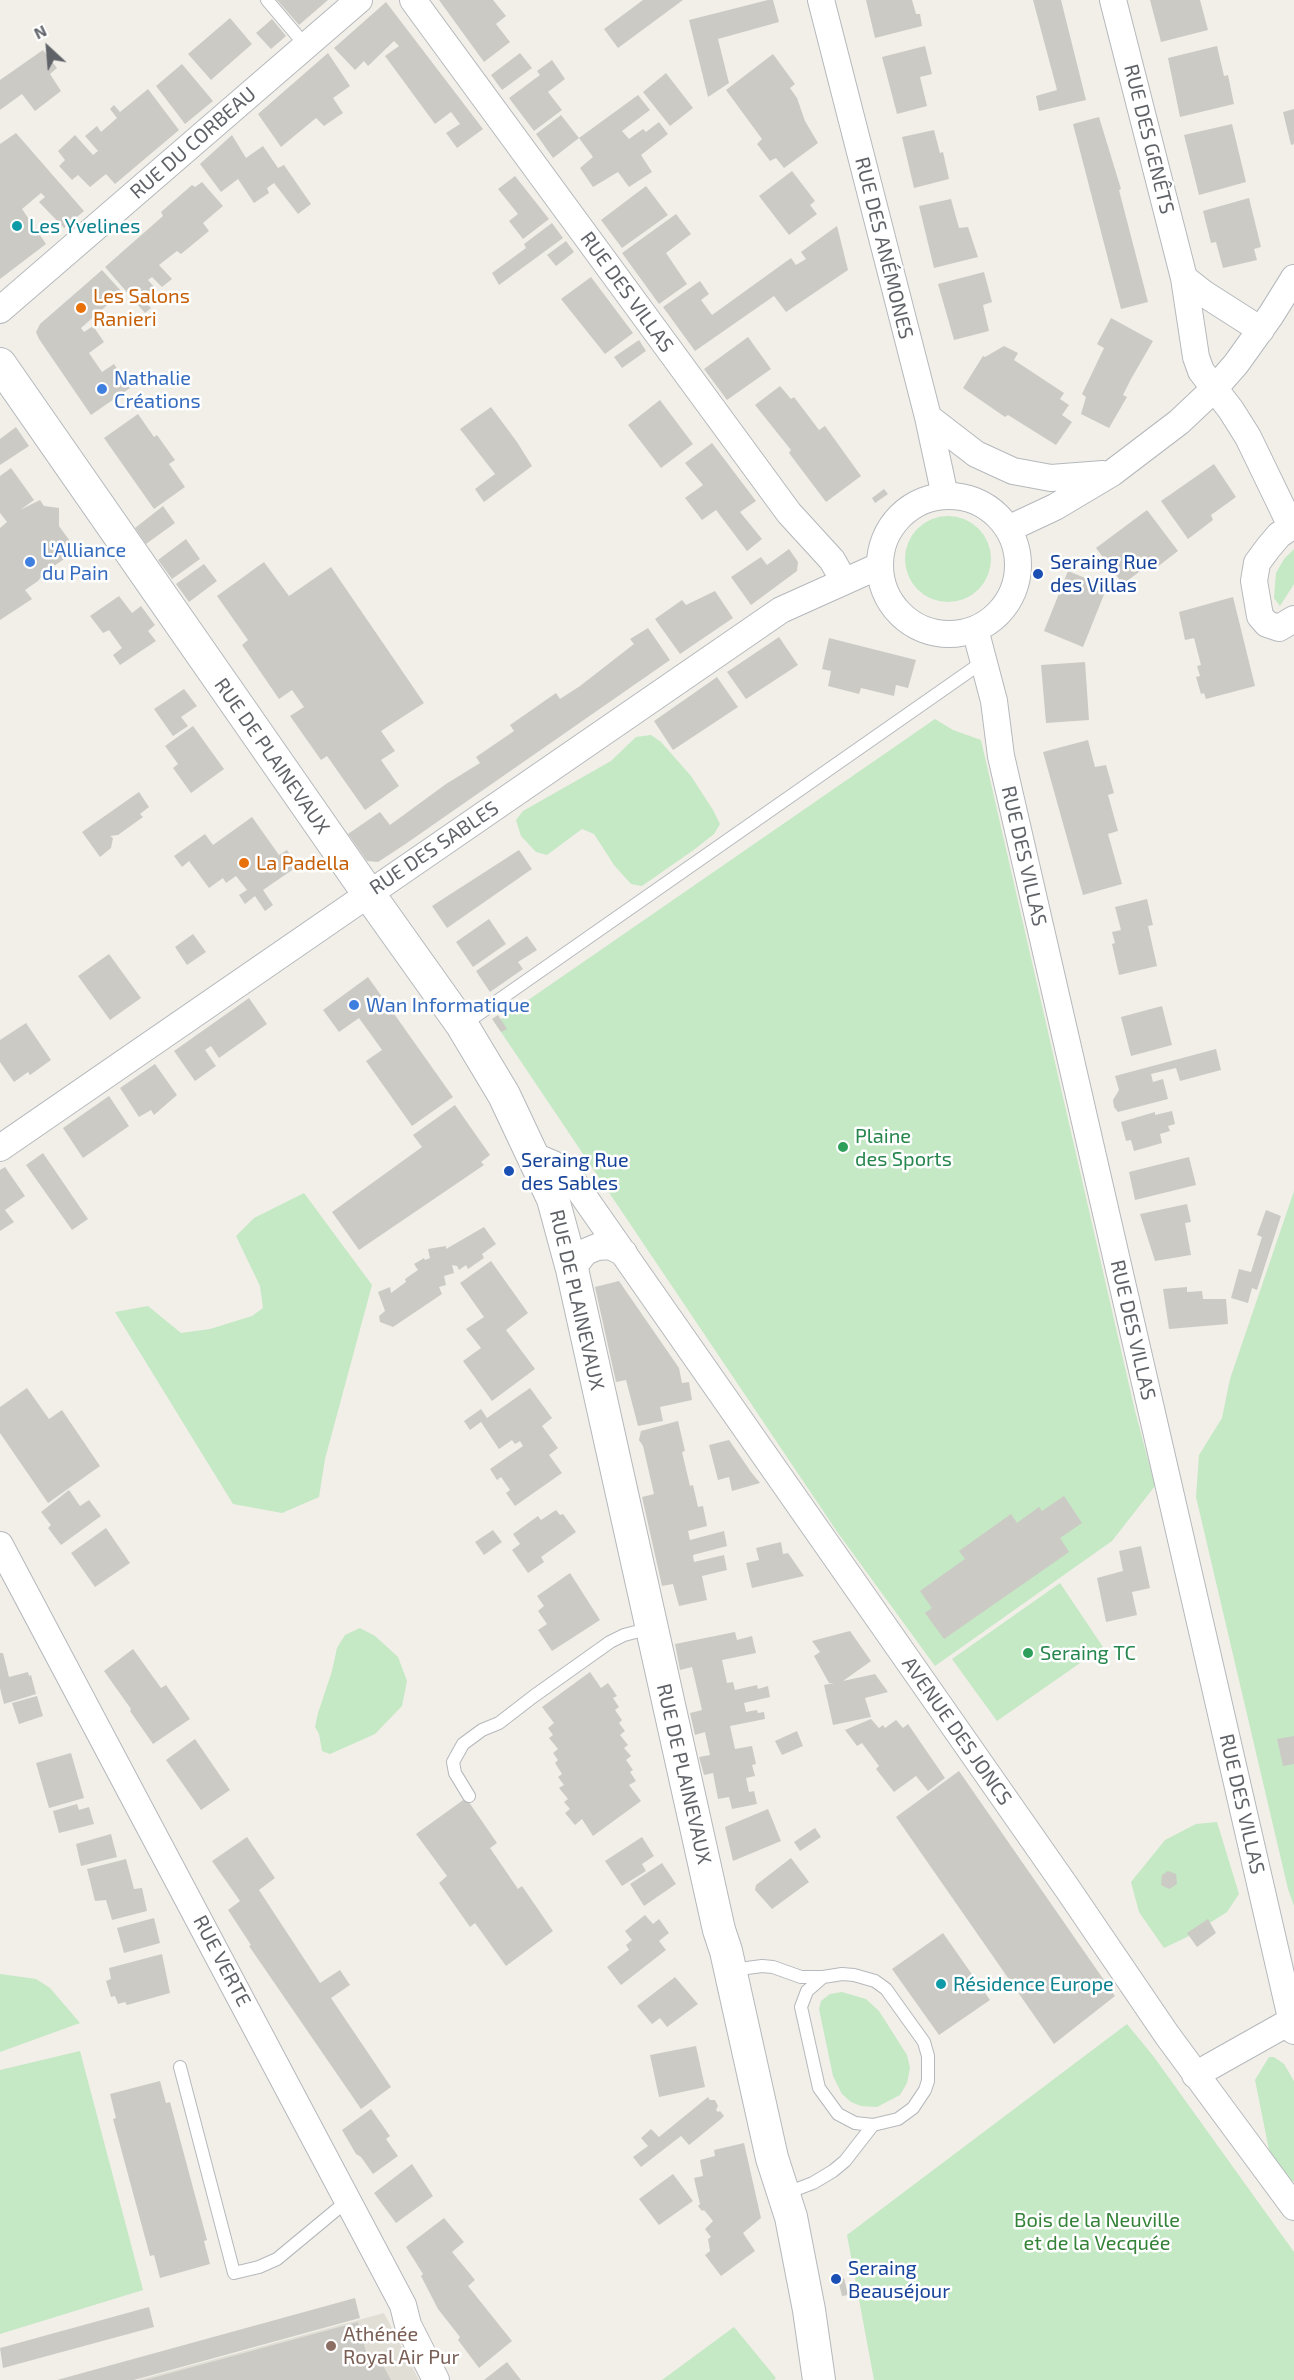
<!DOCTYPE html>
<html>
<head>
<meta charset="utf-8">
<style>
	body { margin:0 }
	#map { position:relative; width:1294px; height:2380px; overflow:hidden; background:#f1efe8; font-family:"Exo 2",sans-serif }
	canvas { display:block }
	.north { position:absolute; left:18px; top:18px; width:60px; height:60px; -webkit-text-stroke:4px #fff; paint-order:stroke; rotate:334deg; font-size:16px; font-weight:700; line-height:24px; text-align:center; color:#5f6368 }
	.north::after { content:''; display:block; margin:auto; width:21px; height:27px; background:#5f6368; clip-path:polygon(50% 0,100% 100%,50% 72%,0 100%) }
</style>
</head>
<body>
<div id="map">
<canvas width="1294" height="2380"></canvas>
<div class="north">N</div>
</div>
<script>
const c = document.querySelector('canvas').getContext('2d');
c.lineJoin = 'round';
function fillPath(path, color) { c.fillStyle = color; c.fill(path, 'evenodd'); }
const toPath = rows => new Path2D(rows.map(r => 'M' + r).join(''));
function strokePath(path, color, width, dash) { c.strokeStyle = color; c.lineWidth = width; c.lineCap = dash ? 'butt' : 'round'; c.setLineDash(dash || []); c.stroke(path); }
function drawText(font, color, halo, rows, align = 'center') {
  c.font = font + ' "Exo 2",sans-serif'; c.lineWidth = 5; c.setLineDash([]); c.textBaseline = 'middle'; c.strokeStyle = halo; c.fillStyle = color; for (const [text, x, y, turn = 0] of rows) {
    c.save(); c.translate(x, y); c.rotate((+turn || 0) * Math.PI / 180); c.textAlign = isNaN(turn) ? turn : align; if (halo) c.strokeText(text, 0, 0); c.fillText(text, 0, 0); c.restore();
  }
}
fillPath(toPath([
	[384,2313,419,2380,138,2380]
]), '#e1ded6');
fillPath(toPath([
	'905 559a43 43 0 1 1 86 0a43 43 0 1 1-86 0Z',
	[1294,549,1294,584,1280,606,1274,598,1276,573,1284,559],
	[935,719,953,730,981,740,1135,1411,1155,1486,1112,1541,935,1666,838,1533,495,1023],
	[651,735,661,742,691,776,713,810,720,824,714,834,695,849,642,886,631,884,614,865,594,834,582,829,547,855,536,852,521,836,516,820,523,811,611,761,636,737],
	[1294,1191,1294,1906,1288,1889,1196,1497,1199,1455,1222,1418,1230,1379],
	[304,1193,372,1285,325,1459,319,1497,282,1513,233,1504,115,1312,148,1306,181,1333,210,1329,252,1316,263,1308,260,1286,236,1236,254,1218],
	[1060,1583,1103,1647,997,1721,952,1659],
	[360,1628,375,1636,398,1657,407,1681,402,1706,375,1734,330,1754,322,1751,319,1734,315,1727,318,1713,332,1671,337,1648,345,1635],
	[1217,1822,1239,1894,1227,1912,1189,1936,1164,1948,1139,1912,1131,1882,1165,1840,1196,1824],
	[0,1974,36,1979,50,1988,80,2023,0,2052],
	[842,1992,866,1999,879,2011,907,2055,910,2068,907,2083,900,2095,877,2107,861,2106,851,2102,842,2094,833,2076,819,2009,821,2001,830,1994],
	[1127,2024,1154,2057,1294,2252,1294,2380,874,2380,847,2235],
	[80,2051,143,2290,0,2334,0,2070],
	[1269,2057,1274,2057,1284,2064,1294,2081,1294,2182,1283,2176,1270,2155,1255,2080],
	[734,2327,776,2378,774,2380,662,2380]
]), '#c5e8c5');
fillPath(toPath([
	[277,0,328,0,299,25],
	[439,0,493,0,506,16,496,24,510,42,484,62],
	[643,0,683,0,618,48,604,29],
	[768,0,773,0,779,22,718,39,729,83,708,97,689,20],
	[866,0,912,0,916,14,920,14,922,26,875,38],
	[1033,0,1061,0,1086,100,1039,111,1036,96,1057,90],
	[1150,0,1200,0,1208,30,1161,42],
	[386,2,483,129,457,148,446,133,460,124,451,112,435,124,385,56,399,46,394,41,368,66,364,61,355,70,334,48],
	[230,18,252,44,211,80,188,54],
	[272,19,286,36,271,49,256,33],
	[925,46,932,74,920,77,927,106,897,114,882,57],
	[1217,46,1224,76,1228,75,1234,104,1180,117,1168,58],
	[43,50,57,68,50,74,61,91,35,111,22,94,0,110,0,80],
	[328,53,350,86,333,98,343,113,324,126,316,118,281,147,258,114],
	[520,53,532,68,502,90,491,75],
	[773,54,795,84,790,88,797,98,805,121,818,143,784,168,776,158,770,161,757,144,762,139,726,90],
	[552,60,565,79,548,92,562,110,534,131,509,98,540,75,537,71],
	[182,64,213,101,185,124,156,86],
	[666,73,693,108,670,126,643,92],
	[148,89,179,130,115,184,106,174,90,187,78,175,72,180,59,166,65,160,58,151,75,135,93,155,98,151,85,136,97,126,101,132,117,118,110,109,114,105,120,112],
	[638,95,650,110,622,131,629,139,643,129,646,132,659,122,668,134,641,155,652,172,629,187,618,172,593,187,580,168,593,157,579,138],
	[1294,109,1294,144,1291,145,1283,112],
	[561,115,579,138,553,158,536,134],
	[1099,117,1121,189,1119,190,1148,302,1121,309,1073,124],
	[1232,124,1246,182,1199,195,1184,135],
	[934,130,940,153,943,152,949,179,914,188,902,137],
	[16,133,84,211,64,228,39,202,45,197,41,193,22,209,46,244,0,279,0,144],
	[232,135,246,158,263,146,278,168,284,165,311,204,298,214,274,183,267,188,269,193,254,203,238,179,221,192,200,164],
	[792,171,815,201,810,205,817,214,789,235,759,196],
	[515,176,549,219,523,239,509,221,518,214,498,189],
	[202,182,223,206,203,223,209,231,181,254,177,251,159,265,172,279,162,287,152,277,148,280,156,289,144,300,151,308,145,313,105,267,163,216,161,212,192,185,195,187],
	[646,186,668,215,622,248,601,220],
	[1249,198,1261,247,1254,249,1257,260,1223,268,1216,242,1211,243,1203,211],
	[951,199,959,228,968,227,978,257,934,268,919,206],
	[676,214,691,234,666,253,687,284,659,304,622,253],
	[552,223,563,238,499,285,492,273,526,248,524,244],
	[837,226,848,270,786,312,774,296,695,351,663,307,700,281,709,294,701,300,712,315,791,258,796,265,806,259,801,252],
	[566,241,574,252,556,266,547,255],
	[102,270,122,292,81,328,84,332,93,326,104,342,89,353,102,372,114,364,130,388,91,415,39,339,36,332,40,324],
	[984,272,992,302,983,305,989,331,954,340,938,284],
	[591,277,633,333,605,354,561,299],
	[1111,318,1153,341,1131,379,1123,395,1127,397,1109,428,1081,414,1086,397,1082,394,1104,348,1097,344],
	[748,337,771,369,727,400,704,369],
	[639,340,646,351,622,368,614,357],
	[1004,346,1018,353,1014,360,1064,393,1060,399,1069,405,1062,415,1072,422,1056,445,1008,415,1005,417,963,388,983,356,985,357],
	[780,386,791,399,794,397,819,430,825,426,861,476,826,502,789,453,791,450,755,405],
	[660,400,693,444,661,468,628,425],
	[491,407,517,442,532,466,484,502,475,489,495,474,460,429],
	[138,414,154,437,157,435,175,460,169,464,185,487,154,509,104,438],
	[16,427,29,446,0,465,0,439],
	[712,443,756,501,740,512,762,539,747,551,716,510,702,520,685,498,703,485,685,463],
	[1214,464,1236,497,1211,515,1213,520,1188,539,1161,501],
	[11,468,34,500,20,510,40,500,44,506,59,508,59,526,70,541,78,541,76,551,45,572,38,581,25,590,32,599,0,620,0,528,7,522,0,513,0,476],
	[884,489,888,494,875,503,872,498],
	[163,506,175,523,146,544,135,528],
	[1147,510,1178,551,1152,571,1147,566,1123,584,1096,548],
	[186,539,200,559,172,579,158,560],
	[789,549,798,562,797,571,751,605,731,577,761,557,767,565],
	[264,562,289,596,331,567,424,703,381,731,395,751,381,760,399,786,365,810,327,756,321,760,290,716,304,707,292,690,279,699,242,645,248,640,217,596],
	[204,564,217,581,189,602,176,584],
	[1068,571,1107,587,1083,647,1044,631],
	[715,591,733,618,680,654,655,619,682,600,686,605],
	[119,596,132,613,141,606,155,625,148,631,156,641,120,665,113,655,122,648,109,630,103,633,90,616],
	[1233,597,1255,686,1206,699,1204,693,1201,694,1196,677,1200,676,1197,666,1201,665,1194,638,1185,640,1179,612],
	[648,628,670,660,404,845,378,862,367,861,348,834,380,812,390,825,446,784,480,763,476,757,514,731,510,725,556,693,560,699,580,686,634,644,630,639],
	[779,637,798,665,746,699,727,672],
	[829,638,916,660,908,688,896,685,894,696,861,688,859,694,828,686,831,671,822,669],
	[1085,662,1089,720,1046,723,1041,665],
	[717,677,738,707,673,750,654,721],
	[184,689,197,706,181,717,188,726,173,736,154,709],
	[193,726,224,769,191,793,173,768,178,764,165,746],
	[1088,740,1095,767,1106,765,1114,793,1108,795,1118,831,1108,834,1122,884,1083,895,1043,752],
	[139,792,149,807,140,814,143,817,118,835,110,836,113,838,111,848,100,857,82,832],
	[252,817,279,855,287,850,298,866,263,890,273,905,265,911,255,896,245,904,239,895,247,890,236,876,226,883,223,878,209,888,189,861,182,867,174,856,205,834,213,845],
	[519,850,532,869,447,928,432,906],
	[1147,899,1153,925,1148,926,1157,966,1119,975,1112,944,1115,943,1112,932,1121,930,1115,907],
	[489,919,506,944,473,967,456,942],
	[193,934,206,952,187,965,175,947],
	[527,936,537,950,518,962,523,969,490,992,476,971],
	[109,954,141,998,110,1020,78,976],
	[368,977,453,1097,412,1126,366,1061,382,1050,359,1018,339,1032,323,1010],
	[249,998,267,1024,219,1058,211,1046,205,1050,216,1066,195,1081,174,1051],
	[1162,1006,1172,1045,1131,1056,1121,1017],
	[498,1015,507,1029,501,1032,492,1019],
	[26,1023,51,1060,30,1075,28,1072,14,1082,0,1062,0,1040],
	[1216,1049,1221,1070,1180,1081,1176,1068,1151,1074,1153,1082,1163,1079,1168,1099,1118,1112,1114,1107,1113,1100,1119,1090,1115,1076],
	[155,1064,177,1095,154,1115,151,1110,139,1117,120,1088],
	[109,1096,129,1126,83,1158,63,1128],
	[455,1105,490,1155,481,1162,484,1165,359,1250,332,1212,422,1147,413,1135],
	[1172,1111,1175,1124,1168,1126,1170,1131,1160,1134,1162,1143,1134,1151,1131,1140,1126,1141,1121,1122,1155,1112,1155,1115],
	[43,1153,88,1219,72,1230,26,1165],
	[1189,1157,1196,1185,1135,1200,1129,1172],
	[5,1167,25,1196,5,1210,14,1222,0,1231,0,1170],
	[1187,1204,1191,1222,1185,1223,1191,1255,1155,1261,1140,1214],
	[1266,1210,1281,1216,1257,1290,1252,1288,1248,1303,1231,1298,1239,1269,1251,1272,1262,1237,1257,1235],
	[484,1227,496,1244,482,1254,484,1258,468,1269,466,1265,459,1270,457,1266,452,1265,454,1273,444,1276,446,1285,439,1287,442,1294,393,1327,380,1322,379,1316,385,1311,378,1292,390,1287,391,1293,406,1282,405,1279,418,1270,414,1264,424,1258,425,1260,430,1258,428,1249,446,1246,446,1249],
	[491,1261,528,1313,506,1330,535,1369,492,1401,463,1361,481,1348,466,1329,484,1317,460,1283],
	[619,1281,679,1368,682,1383,689,1382,692,1400,660,1407,663,1421,638,1426,626,1380,616,1382,595,1287],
	[1187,1287,1187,1292,1202,1291,1203,1299,1226,1299,1228,1324,1169,1329,1163,1289],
	[27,1388,49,1419,62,1410,100,1466,48,1503,0,1433,0,1407],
	[530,1388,552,1418,542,1426,558,1448,549,1455,562,1473,515,1506,506,1493,510,1490,501,1477,497,1480,490,1469,523,1446,520,1441,515,1444,512,1440,499,1449,481,1422,470,1430,464,1421,481,1409,487,1418],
	[678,1421,685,1451,682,1452,690,1486,693,1485,698,1507,703,1506,707,1526,688,1531,690,1540,724,1531,727,1546,693,1555,694,1562,724,1555,727,1570,702,1576,707,1600,679,1606,673,1584,662,1586,642,1497,654,1494,643,1446,639,1440,641,1431],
	[729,1440,751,1472,760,1483,732,1491,729,1477,718,1480,709,1445],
	[69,1490,80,1506,89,1500,101,1516,61,1545,48,1528,51,1525,41,1512],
	[1064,1496,1082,1523,1060,1538,1069,1552,944,1639,925,1613,932,1608,920,1591,965,1559,959,1551,1011,1514,1017,1523,1039,1507,1042,1511],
	[556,1510,560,1515,563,1514,576,1532,541,1557,544,1562,528,1573,512,1550,520,1544,513,1534,538,1516,541,1520],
	[106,1528,130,1563,95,1587,71,1553],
	[493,1530,502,1542,484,1555,475,1542],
	[781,1542,783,1554,788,1553,804,1576,752,1588,746,1563,759,1560,756,1548],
	[1141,1546,1150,1588,1132,1592,1137,1615,1106,1622,1097,1578,1123,1571,1119,1551],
	[570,1573,600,1620,552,1651,538,1630,547,1624,538,1611,544,1606,537,1596],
	[850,1631,871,1661,843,1681,875,1674,888,1692,865,1698,871,1717,833,1725,824,1685,834,1683,829,1683,814,1656,820,1652,812,1641],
	[735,1632,737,1640,752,1636,756,1653,722,1660,727,1683,733,1682,735,1690,757,1685,758,1689,768,1686,770,1697,744,1703,746,1712,757,1710,758,1713,764,1712,765,1719,730,1726,735,1749,752,1746,756,1764,752,1765,755,1776,746,1778,749,1792,754,1791,757,1804,732,1809,729,1797,718,1799,713,1773,704,1775,699,1757,710,1755,705,1732,695,1735,690,1713,702,1710,692,1667,680,1670,675,1644],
	[133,1649,161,1688,166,1685,190,1719,153,1744,130,1711,131,1709,104,1671],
	[0,1653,3,1653,9,1677,28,1672,29,1676,31,1675,36,1694,4,1704,0,1688],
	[590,1672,601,1688,608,1683,617,1696,613,1698,619,1707,615,1710,622,1720,619,1723,625,1731,620,1735,628,1745,624,1748,631,1756,626,1760,633,1770,630,1772,636,1781,629,1785,641,1801,593,1836,582,1819,575,1825,565,1813,570,1809,564,1802,568,1799,559,1788,564,1785,558,1777,562,1774,555,1763,558,1760,553,1753,558,1749,549,1738,553,1735,548,1728,554,1723,542,1707],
	[37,1696,43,1716,19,1724,12,1703],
	[871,1719,879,1728,883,1725,885,1728,896,1720,903,1728,908,1724,945,1778,928,1791,916,1776,894,1792,876,1769,879,1766,862,1743,857,1746,845,1730],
	[797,1731,803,1746,782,1755,775,1741],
	[1294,1736,1294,1764,1283,1766,1277,1739],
	[195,1739,230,1790,201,1810,166,1760],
	[71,1753,84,1798,49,1808,36,1763],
	[959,1771,1115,1996,1054,2044,896,1817],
	[466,1798,497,1843,490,1848,518,1889,522,1886,553,1931,506,1966,475,1923,470,1927,439,1883,447,1876,416,1834],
	[77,1804,79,1810,89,1807,94,1824,59,1833,53,1811],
	[768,1809,781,1841,733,1861,725,1827],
	[815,1828,821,1837,800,1851,794,1842],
	[111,1834,117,1857,81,1866,76,1844],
	[247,1837,275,1878,259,1890,320,1983,340,1970,350,1985,331,1998,391,2087,361,2109,249,1946,251,1945,228,1910,240,1901,212,1861],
	[642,1837,654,1856,642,1864,646,1871,622,1886,605,1861],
	[791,1858,809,1882,772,1909,755,1890,756,1885],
	[126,1859,134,1889,142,1888,147,1911,112,1920,106,1900,95,1901,87,1869],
	[662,1863,676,1884,644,1906,630,1884],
	[1168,1871,1176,1874,1177,1884,1169,1889,1161,1885,1162,1875],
	[645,1915,653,1924,659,1919,669,1933,659,1941,666,1950,621,1985,607,1967,629,1950,626,1945,632,1940,625,1931],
	[154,1918,160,1943,124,1953,117,1928],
	[1208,1919,1216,1933,1197,1947,1187,1933],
	[943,1933,990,2000,939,2035,892,1969],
	[162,1954,170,1993,127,2005,125,2002,118,2004,115,1996,111,1997,106,1981,111,1979,109,1968],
	[675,1977,698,2004,667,2027,660,2018,652,2024,637,2006],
	[696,2046,705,2087,659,2097,650,2055],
	[160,2081,166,2103,170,2102,207,2240,204,2241,210,2264,160,2278,154,2255,150,2256,113,2119,116,2118,110,2094],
	[708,2097,710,2100,715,2100,718,2106,716,2110,718,2112,720,2111,724,2116,721,2119,689,2145,681,2136,641,2167,633,2157,648,2146,641,2138,651,2129,659,2137],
	[371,2109,390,2136,386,2139,398,2156,373,2174,361,2157,356,2154,342,2130],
	[744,2143,761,2218,743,2233,755,2251,721,2276,705,2255,710,2251,708,2239,711,2237,705,2229,713,2221,704,2210,702,2211,698,2206,700,2204,694,2178,703,2176,700,2160,715,2156,714,2150],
	[412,2164,433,2196,396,2223,374,2193],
	[673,2174,693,2201,659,2225,639,2199],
	[444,2218,464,2242,452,2252,475,2280,468,2286,512,2341,479,2368,458,2340,460,2337,438,2309,421,2276,423,2274,406,2247],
	[844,2278,848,2295,842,2296,838,2280],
	[355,2298,360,2318,134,2380,57,2380],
	[149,2307,154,2327,3,2368,0,2348],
	[358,2322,369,2363,380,2360,391,2380,145,2380],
	[507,2362,521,2380,484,2380]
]), '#cccac5');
const service = toPath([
	[267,0,306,46],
	[463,1025,984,661],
	[469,1796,455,1773,453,1762,463,1744,482,1730,499,1723,534,1696,610,1642,624,1635,651,1628],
	[732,1970,762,1966,773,1967,801,1977,823,1977,842,1974,854,1975,875,1981,886,1989,924,2042,928,2056,928,2081,925,2090,913,2108,898,2119,873,2125,855,2123,838,2114,819,2088,801,2007,807,1991,823,1977],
	[180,2067,234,2273,259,2267,277,2259,347,2201],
	[784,2194,813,2183,833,2171,845,2161,873,2125]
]);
const minor = toPath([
	[413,0,789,513,832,560,844,581],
	[821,0,928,417,945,496],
	[1113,0,1184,278,1196,357,1201,371,1231,410,1248,437,1291,526],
	[1184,278,1203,293,1261,330],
	[0,310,359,0],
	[928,417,976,454,1013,471,1051,478,1103,474],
	'880 565a69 69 0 1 1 138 0a69 69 0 1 1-138 0Z',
	[1294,525,1279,535,1268,548,1257,563,1254,581,1260,616,1267,624,1279,628,1294,619],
	[1008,529,1055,507,1112,473,1179,422,1214,389,1236,364,1271,315,1294,278],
	[975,629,994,701,1001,756,1294,2031],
	[0,1148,781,610,879,566],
	[534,1156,553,1164,568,1174,1067,1888,1167,2035,1294,2207],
	[572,1269,585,1252,597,1247,610,1246,624,1253],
	[0,1545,403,2305,408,2325,436,2380],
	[1195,2075,1291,2021]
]);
const tertiary = toPath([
	[0,364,368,893,462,1025,504,1095,553,1199,572,1269,719,1930,726,1951,772,2158,791,2217,809,2310,819,2380]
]);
strokePath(service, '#b5b8bc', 14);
strokePath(minor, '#b5b8bc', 28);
strokePath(tertiary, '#b5b8bc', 34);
strokePath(service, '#fff', 12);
strokePath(minor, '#fff', 26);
strokePath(tertiary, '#fff', 32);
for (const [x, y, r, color] of [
	[17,226,6,"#0f9aa8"],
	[81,308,6,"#e8710a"],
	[102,389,6,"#3f7fe0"],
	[30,562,6,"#3f7fe0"],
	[1038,574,6,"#1a4fb4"],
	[244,863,6,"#e8710a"],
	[354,1005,6,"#3f7fe0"],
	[843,1147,6,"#2e9e5b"],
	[509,1171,6,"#1a4fb4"],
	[1028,1653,6,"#2e9e5b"],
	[941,1984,6,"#0f9aa8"],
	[836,2279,6,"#1a4fb4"],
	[331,2346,6,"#8d6e63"]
]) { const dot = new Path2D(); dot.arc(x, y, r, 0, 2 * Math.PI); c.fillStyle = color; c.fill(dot); strokePath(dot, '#fff', 2); }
drawText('20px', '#5f6368', '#fff', [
	["RUE DES GENÊTS",1149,139,76],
	["RUE DU CORBEAU",193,143,-41],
	["RUE DES ANÉMONES",884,248,76],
	["RUE DES VILLAS",627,292,54],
	["RUE DE PLAINEVAUX",272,756,55],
	["RUE DES SABLES",434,848,-34],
	["RUE DES VILLAS",1024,856,77],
	["RUE DE PLAINEVAUX",577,1300,77],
	["RUE DES VILLAS",1133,1330,77],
	["AVENUE DES JONCS",957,1731,55],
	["RUE DE PLAINEVAUX",684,1774,77],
	["RUE DES VILLAS",1242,1804,77],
	["RUE VERTE",222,1961,62]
]);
drawText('20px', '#0d838f', '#fff', [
	["Les Yvelines",29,226],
	["Résidence Europe",953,1984]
], 'left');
drawText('20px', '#c56008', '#fff', [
	["Les Salons",93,296],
	["Ranieri",93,319],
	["La Padella",256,863]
], 'left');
drawText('20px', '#366cbe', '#fff', [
	["Nathalie",114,378],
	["Créations",114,401],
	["L'Alliance",42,550],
	["du Pain",42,573],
	["Wan Informatique",366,1005]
], 'left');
drawText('20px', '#164399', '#fff', [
	["Seraing Rue",1050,562],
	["des Villas",1050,585],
	["Seraing Rue",521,1160],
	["des Sables",521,1183],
	["Seraing",848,2268],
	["Beauséjour",848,2291]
], 'left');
drawText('20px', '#27864d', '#fff', [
	["Plaine",855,1136],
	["des Sports",855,1159],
	["Seraing TC",1040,1653]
], 'left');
drawText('20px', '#348238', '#fff', [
	["Bois de la Neuville",1097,2220],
	["et de la Vecquée",1097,2243]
]);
drawText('20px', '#785e54', '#fff', [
	["Athénée",343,2334],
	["Royal Air Pur",343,2357]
], 'left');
</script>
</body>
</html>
